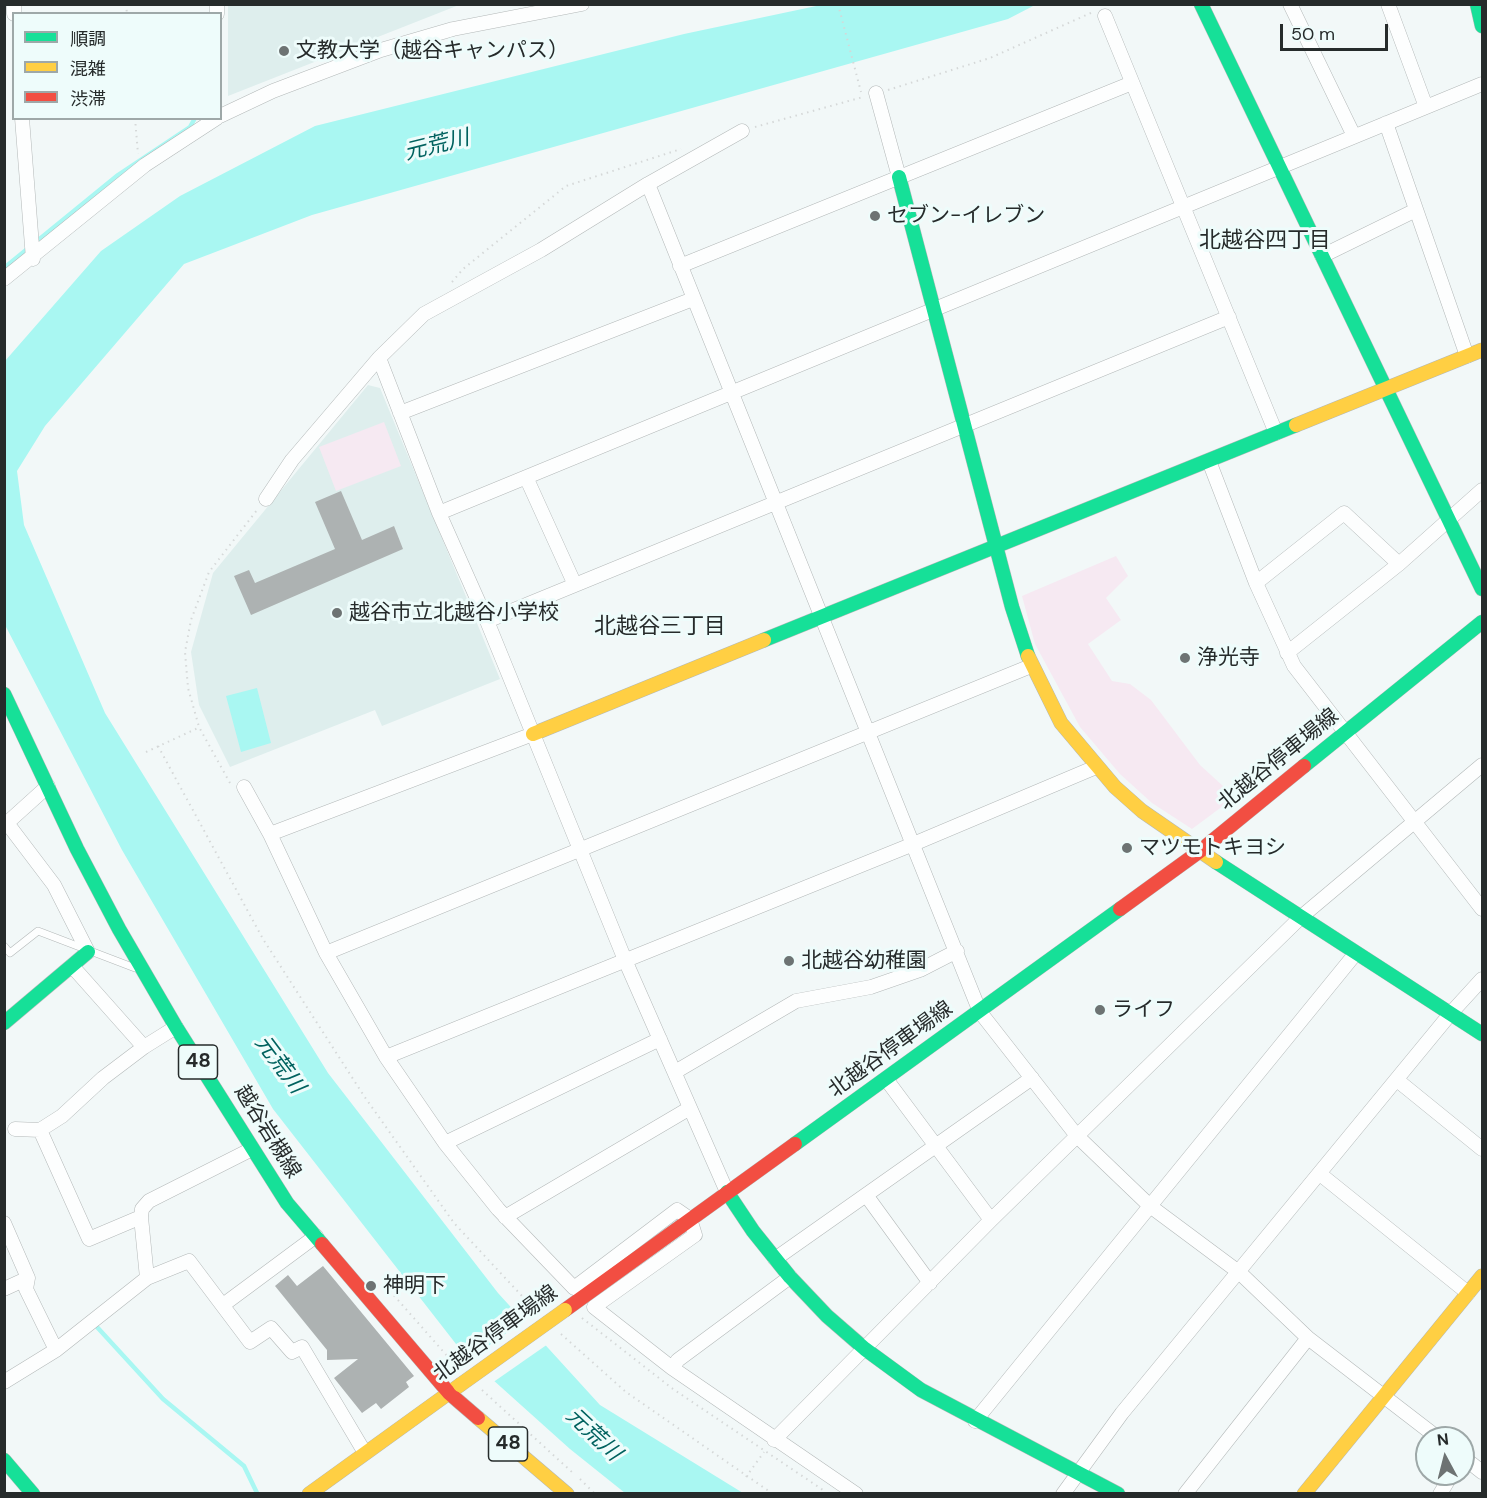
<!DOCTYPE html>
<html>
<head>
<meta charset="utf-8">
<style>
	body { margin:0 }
	#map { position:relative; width:1487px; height:1498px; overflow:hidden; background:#f2f8f8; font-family:"DM Sans","Noto Sans JP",sans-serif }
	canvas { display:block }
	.frame { position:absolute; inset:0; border:6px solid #262b2b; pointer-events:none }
	.legend { position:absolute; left:12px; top:12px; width:210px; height:108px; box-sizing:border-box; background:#eefcfb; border:2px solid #9ea8a8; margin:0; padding:8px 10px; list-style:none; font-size:18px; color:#262b2b }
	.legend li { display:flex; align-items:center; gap:12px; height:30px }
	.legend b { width:30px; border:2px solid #9ea8a8 }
	.north { position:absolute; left:1415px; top:1426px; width:60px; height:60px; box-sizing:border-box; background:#eefcfb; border:2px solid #9ea8a8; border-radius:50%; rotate:353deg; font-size:16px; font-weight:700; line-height:24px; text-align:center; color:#262b2b }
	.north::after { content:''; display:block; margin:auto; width:21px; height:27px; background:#6d7373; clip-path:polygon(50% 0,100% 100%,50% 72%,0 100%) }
	.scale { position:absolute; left:1280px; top:24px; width:108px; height:27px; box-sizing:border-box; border:3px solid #262b2b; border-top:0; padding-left:8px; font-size:18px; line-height:21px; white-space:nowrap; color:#262b2b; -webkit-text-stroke:4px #eefcfb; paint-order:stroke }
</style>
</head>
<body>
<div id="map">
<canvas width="1487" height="1498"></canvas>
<div class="frame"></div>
<ul class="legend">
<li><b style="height:8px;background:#16e098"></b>順調</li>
<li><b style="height:8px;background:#ffcf43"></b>混雑</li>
<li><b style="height:8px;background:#f24e42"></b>渋滞</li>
</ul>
<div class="north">N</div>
<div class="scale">50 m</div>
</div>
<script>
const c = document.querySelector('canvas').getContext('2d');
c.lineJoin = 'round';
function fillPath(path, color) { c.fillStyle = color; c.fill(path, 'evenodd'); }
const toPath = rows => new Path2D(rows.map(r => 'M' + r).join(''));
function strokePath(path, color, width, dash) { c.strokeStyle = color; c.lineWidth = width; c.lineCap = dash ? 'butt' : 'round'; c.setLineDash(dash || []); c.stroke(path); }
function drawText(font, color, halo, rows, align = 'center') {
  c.font = font + ' "DM Sans","Noto Sans JP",sans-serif'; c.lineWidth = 6; c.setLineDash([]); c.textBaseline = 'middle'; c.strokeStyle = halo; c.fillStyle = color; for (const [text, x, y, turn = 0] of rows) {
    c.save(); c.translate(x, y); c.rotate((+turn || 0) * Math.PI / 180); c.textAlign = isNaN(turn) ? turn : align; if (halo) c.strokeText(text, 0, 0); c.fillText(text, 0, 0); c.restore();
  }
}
fillPath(toPath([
	[228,5,228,4,459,5,228,96],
	[368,385,380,388,500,679,382,726,375,710,230,767,199,705,191,652,213,573]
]), '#deeeed');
fillPath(toPath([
	[384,422,401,466,336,491,319,447],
	[1116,556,1128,576,1106,598,1121,620,1088,644,1112,681,1130,684,1151,700,1200,765,1235,797,1192,829,1152,803,1120,774,1080,727,1035,644,1022,596]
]), '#f6e9f2');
fillPath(toPath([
	[821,5,1035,5,1008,19,312,215,184,264,45,426,17,471,24,525,105,713,328,1073,498,1293,600,1405,743,1493,625,1493,570,1449,463,1353,273,1109,122,850,5,625,5,361,101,251,180,196,315,126,684,34],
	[257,688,271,743,241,752,226,696]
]), '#a9f7f2');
fillPath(toPath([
	[526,1319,548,1344,492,1383,467,1361]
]), '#f2f8f8');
strokePath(toPath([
	[4,268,118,175,190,127,195,118],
	[97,1327,163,1399,244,1466,257,1493]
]), '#a9f7f2', 4.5);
fillPath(toPath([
	[341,491,362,540,394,526,403,549,251,615,234,576,249,570,255,583,335,549,315,502],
	[323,1266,414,1376,406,1382,409,1387,381,1409,376,1403,362,1413,334,1378,358,1359,327,1360,327,1350,275,1286,288,1275,297,1286]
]), '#adb2b2');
const lane = toPath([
	[4,946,10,953,38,931,135,968]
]);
const street = toPath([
	[14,4,14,14],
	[1290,4,1354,136],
	[1388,4,1426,107],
	[217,14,217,4],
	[1105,16,1276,433],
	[876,93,899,177],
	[220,116,273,91,381,50,453,29,582,4],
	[22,118,33,259],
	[1386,123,1467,356],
	[648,184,980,1012,1077,1136,1150,1206,1240,1273,1308,1338,1438,1438],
	[1322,256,1416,210],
	[680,266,1132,83],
	[4,279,145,165,217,118],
	[400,413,693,299],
	[1209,461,1256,583,1294,666,1482,909],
	[526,477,575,585],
	[266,499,292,460,379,358],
	[439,513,1482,84],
	[1256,583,1344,513,1399,564],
	[487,621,1229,317],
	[1287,653,1399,564,1482,490],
	[48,786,7,823,54,885,88,952],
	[244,787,270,834,326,953,386,1057,445,1143,498,1209,574,1288,677,1210,690,1219,695,1235,594,1307,672,1368,856,1494],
	[270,834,533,734],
	[326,953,1031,666],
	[72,966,144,1047],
	[386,1057,911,845,1096,767],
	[675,1072,796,1001,871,987,920,970,957,951],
	[886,1079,991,1220],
	[1397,1080,1482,1149],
	[15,1129,40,1130,62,1116,103,1078,144,1047,176,1027],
	[40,1130,89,1239,141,1217],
	[445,1143,660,1039],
	[1320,1174,1468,1293],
	[727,1192,625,960,487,621,439,513,379,358,424,314,541,250,648,184,742,131],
	[866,1195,930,1283],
	[505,1217,690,1108],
	[4,1223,28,1278,26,1289,56,1350],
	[775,1259,1032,1078],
	[147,1278,189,1261,250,1342,271,1328,292,1352,302,1347,365,1453],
	[4,1289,28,1278],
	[223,1305,316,1236],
	[672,1368,678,1360,790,1277],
	[4,1382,56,1350,147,1278,141,1217,142,1209,149,1201,252,1149],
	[975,1421,1356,953],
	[774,1440,991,1220,1301,917,1482,765],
	[1463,1457,1482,1472],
	[1063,1494,1122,1413,1451,1013,1482,979],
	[1185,1494,1308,1338],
	[1440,1494,1452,1474]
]);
const fast = toPath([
	[1201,4,1482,589],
	[1477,4,1482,26],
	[899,177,1012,607,1028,656],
	[764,640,1296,425],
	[4,694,77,849,119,929,176,1027,287,1203,322,1244],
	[1304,766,1482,622],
	[1216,862,1482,1034],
	[4,1023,88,952],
	[795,1144,1120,909],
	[727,1192,753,1231,790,1277,827,1316,865,1349,921,1390,1118,1494],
	[4,1460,33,1494]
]);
const slow = toPath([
	[1296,425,1482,350],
	[1028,656,1061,723,1115,787,1142,811,1216,862],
	[533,734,764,640],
	[478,1418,567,1494],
	[309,1494,460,1385],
	[1304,1494,1482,1276]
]);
const jam = toPath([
	[1120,909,1200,851,1304,766],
	[322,1244,449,1393,478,1418],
	[565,1310,795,1144]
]);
strokePath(lane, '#b3b8b8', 8);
strokePath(street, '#b3b8b8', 15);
strokePath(fast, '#b3b8b8', 15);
strokePath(slow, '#b3b8b8', 15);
strokePath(jam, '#b3b8b8', 15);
strokePath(toPath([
	[126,4,127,14],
	[838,4,861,92],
	[888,90,990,58,1093,12],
	[135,118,138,154],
	[755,127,863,97],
	[452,282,463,269,566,186,681,149],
	[158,746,263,939,364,1096,454,1223,535,1310],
	[146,752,198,728],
	[230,783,199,727,188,688,185,652,191,620,209,572,257,510],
	[547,1282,558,1296],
	[390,1291,456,1366],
	[582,1318,673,1389,826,1492],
	[561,1334,626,1392,773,1494],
	[482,1390,573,1473],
	[746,1477,764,1452],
	[580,1479,595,1494]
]), '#d5d8d8', 2, [1.5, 4.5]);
strokePath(lane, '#fdfefe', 7);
strokePath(street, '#fdfefe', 14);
strokePath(fast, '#16e098', 14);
strokePath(slow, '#ffcf43', 14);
strokePath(jam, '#f24e42', 14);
const slowBridge = toPath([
	[460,1385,565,1310]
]);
strokePath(slowBridge, '#b3b8b8', 15, []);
strokePath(slowBridge, '#ffcf43', 14);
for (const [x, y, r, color] of [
	[284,51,6,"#6d7373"],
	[875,216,6,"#6d7373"],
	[337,613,6,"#6d7373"],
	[1185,658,6,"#6d7373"],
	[1127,848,6,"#6d7373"],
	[789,961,6,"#6d7373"],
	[1100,1010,6,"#6d7373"],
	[371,1286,6,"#6d7373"]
]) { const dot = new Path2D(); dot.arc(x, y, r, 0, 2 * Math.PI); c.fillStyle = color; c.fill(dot); strokePath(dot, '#eefcfb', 2); }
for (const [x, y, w] of [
	[198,1062,39],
	[508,1444,39]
]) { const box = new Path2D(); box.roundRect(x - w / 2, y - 17, w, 34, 4.5); c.fillStyle = '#eefcfb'; c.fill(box); strokePath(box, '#262b2b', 1.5); }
drawText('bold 20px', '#262b2b', null, [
	["48",198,1062],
	["48",508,1444]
]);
drawText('21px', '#262b2b', '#eefcfb', [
	["文教大学（越谷キャンパス）",296,51],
	["セブン-イレブン",887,216],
	["越谷市立北越谷小学校",349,613],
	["浄光寺",1197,658],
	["マツモトキヨシ",1139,848],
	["北越谷幼稚園",801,961],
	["ライフ",1112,1010],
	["神明下",383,1286]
], 'left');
drawText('21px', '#262b2b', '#eefcfb', [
	["北越谷停車場線",1279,760,-39],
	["北越谷停車場線",891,1050,-36],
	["越谷岩槻線",267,1132,58],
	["北越谷停車場線",496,1334,-36]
]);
drawText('italic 22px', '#00625f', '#eefcfb', [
	["元荒川",437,146,-14],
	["元荒川",279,1065,53],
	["元荒川",593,1435,43]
]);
drawText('22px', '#262b2b', '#eefcfb', [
	["北越谷四丁目",1265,241],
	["北越谷三丁目",660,627]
]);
</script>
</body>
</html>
